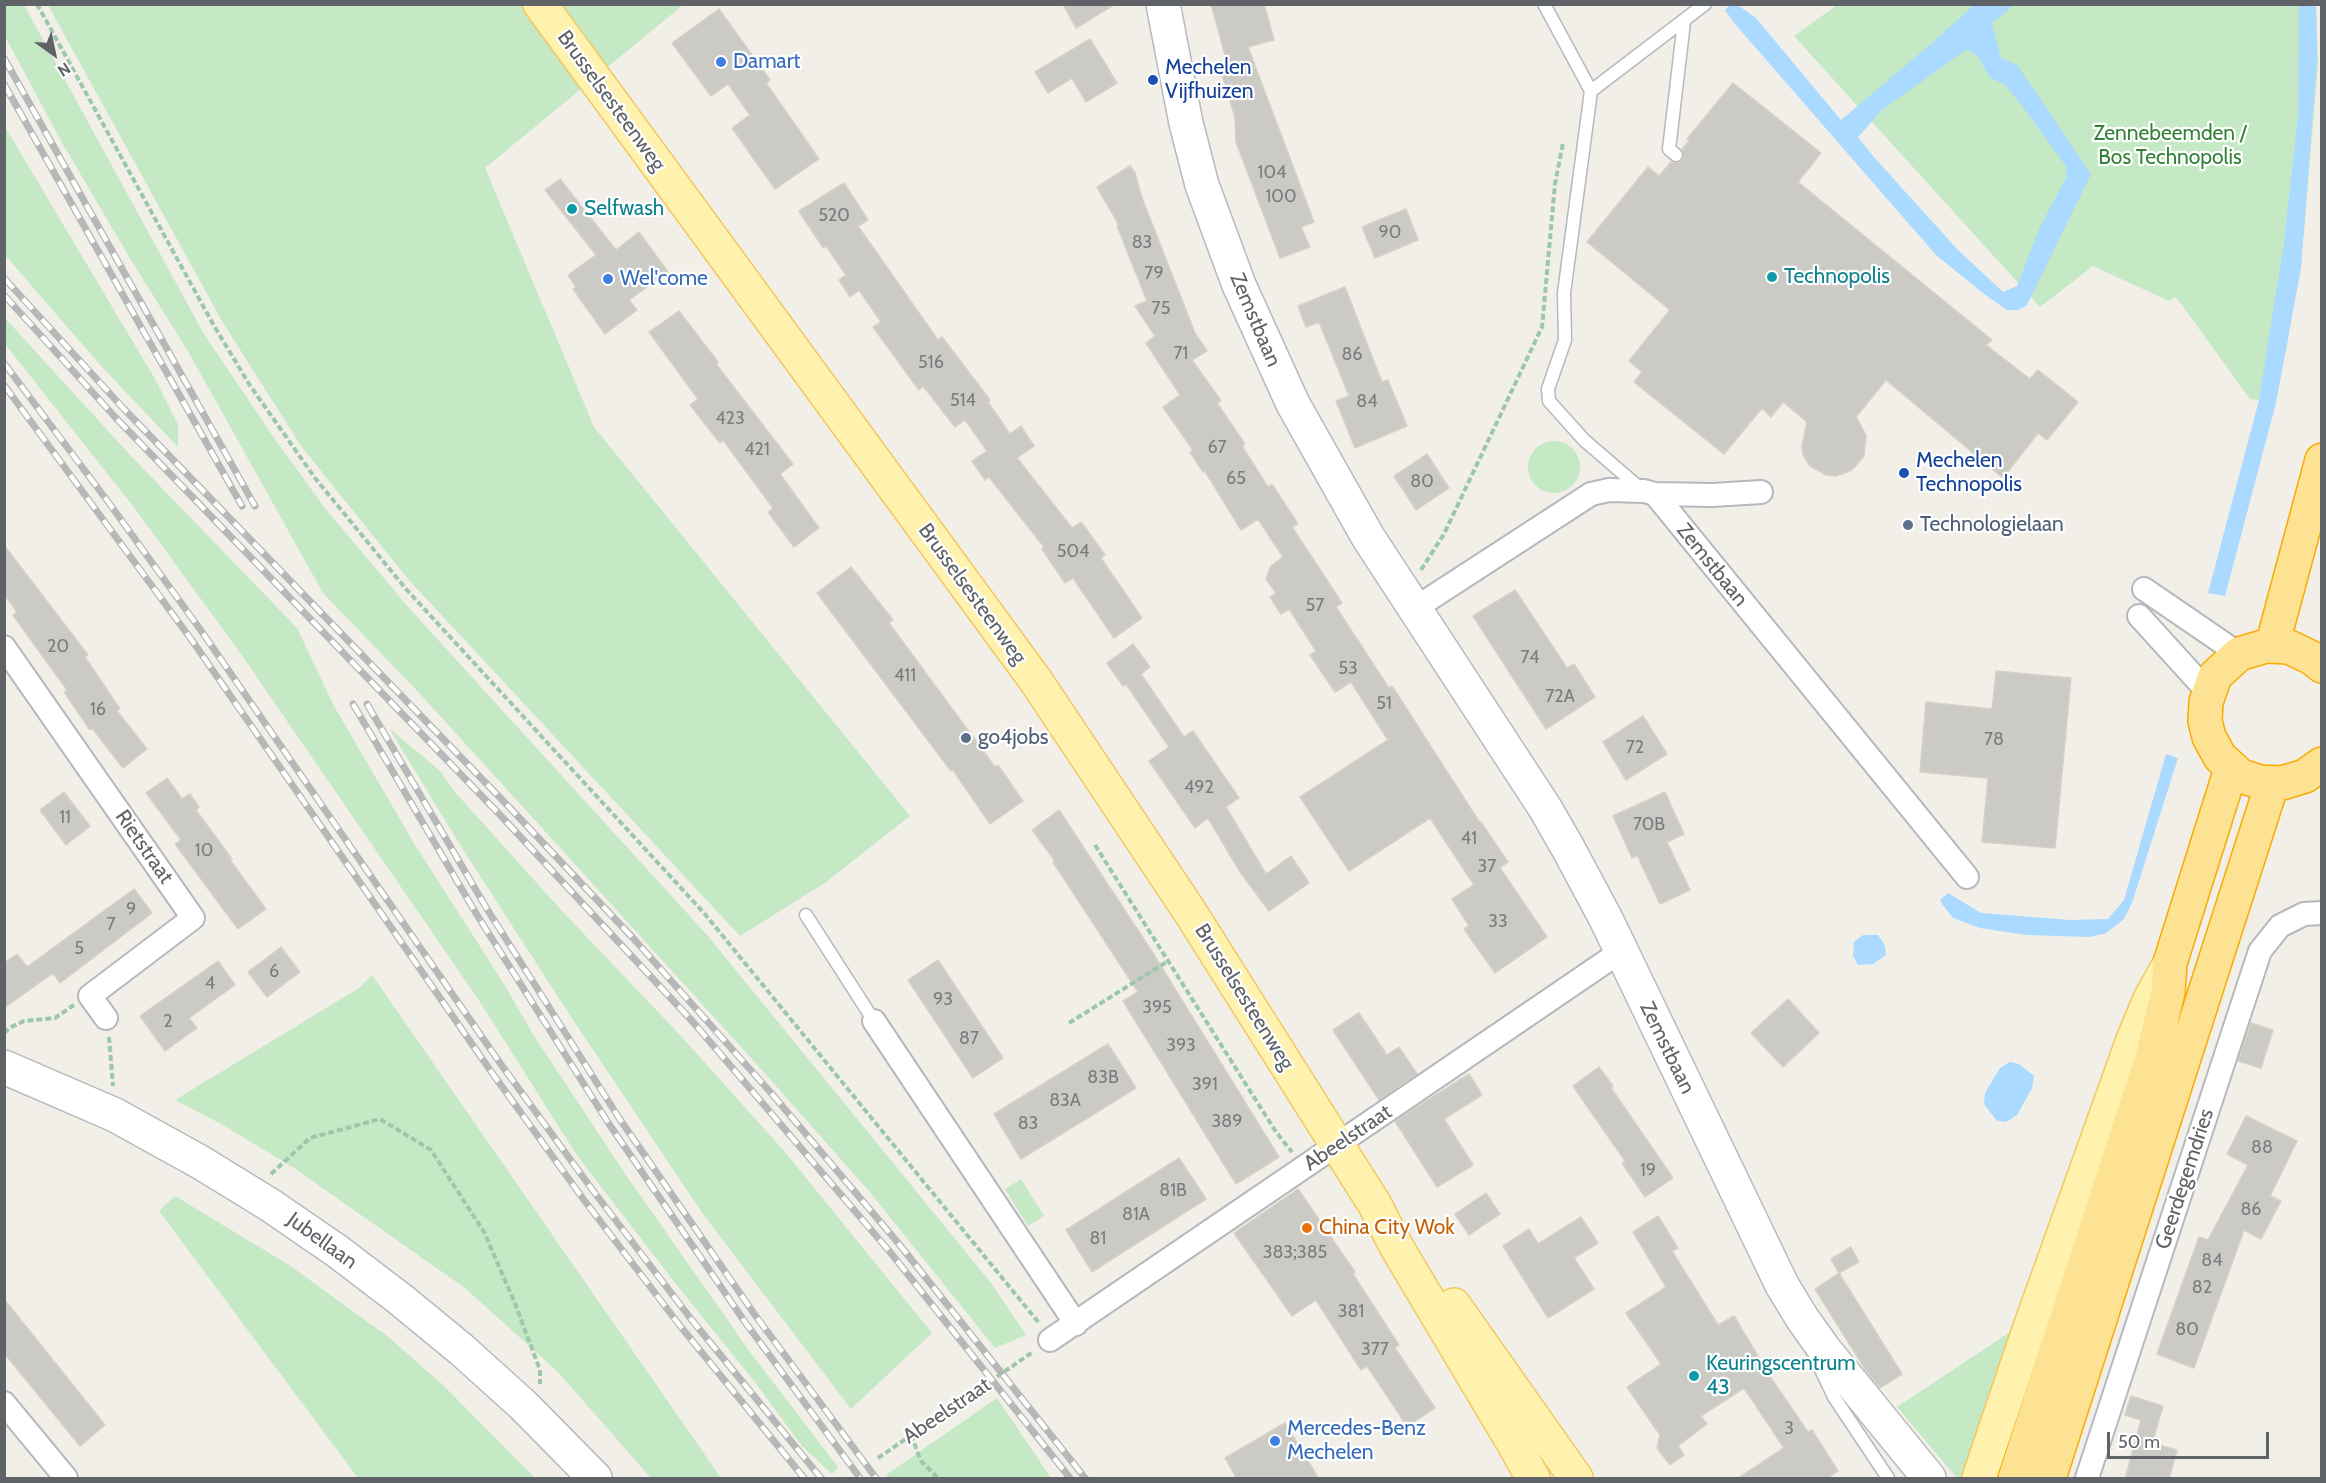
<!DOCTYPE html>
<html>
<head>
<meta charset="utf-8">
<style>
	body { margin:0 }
	#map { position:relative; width:2326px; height:1483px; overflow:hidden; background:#f1efe8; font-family:Cabin,sans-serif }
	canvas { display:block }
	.frame { position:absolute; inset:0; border:6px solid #5f6368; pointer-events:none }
	.north { position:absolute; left:24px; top:24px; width:60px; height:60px; -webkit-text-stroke:4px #fff; paint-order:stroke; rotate:147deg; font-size:16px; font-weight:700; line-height:24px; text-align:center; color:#5f6368 }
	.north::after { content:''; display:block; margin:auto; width:21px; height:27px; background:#5f6368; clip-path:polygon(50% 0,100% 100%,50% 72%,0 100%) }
	.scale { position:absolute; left:2107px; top:1432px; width:162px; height:27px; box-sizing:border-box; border:3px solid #5f6368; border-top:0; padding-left:8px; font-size:18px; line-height:21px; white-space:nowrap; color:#5f6368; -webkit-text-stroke:4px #fff; paint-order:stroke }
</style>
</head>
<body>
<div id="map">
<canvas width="2326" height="1483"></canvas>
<div class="frame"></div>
<div class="north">N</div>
<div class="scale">50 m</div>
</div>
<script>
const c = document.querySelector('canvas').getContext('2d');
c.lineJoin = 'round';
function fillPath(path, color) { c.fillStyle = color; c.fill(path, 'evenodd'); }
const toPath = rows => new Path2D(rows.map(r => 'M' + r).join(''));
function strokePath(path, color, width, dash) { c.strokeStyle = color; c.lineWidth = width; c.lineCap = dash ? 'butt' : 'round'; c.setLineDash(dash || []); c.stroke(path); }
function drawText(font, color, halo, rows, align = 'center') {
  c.font = font + ' Cabin,sans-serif'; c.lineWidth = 4.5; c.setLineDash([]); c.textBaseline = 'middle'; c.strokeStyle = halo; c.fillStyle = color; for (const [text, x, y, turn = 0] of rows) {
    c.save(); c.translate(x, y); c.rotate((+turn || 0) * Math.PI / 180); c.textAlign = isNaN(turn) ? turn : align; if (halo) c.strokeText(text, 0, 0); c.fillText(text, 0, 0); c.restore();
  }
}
fillPath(toPath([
	[4,5,24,5,204,334,270,432,324,507,409,608,707,935,991,1283,1026,1335,995,1348,869,1191,761,1069,422,696,323,593,189,353,131,260,61,141,5,36],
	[48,5,683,5,485,168,594,427,910,816,826,882,740,936,408,579,301,446,222,321],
	[1837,5,2316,5,2318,63,2304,233,2286,352,2259,400,2250,399,2176,297,2169,301,2093,266,2040,307,1794,36],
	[4,125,155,379,178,425,178,447,102,367,5,255],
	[4,317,131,456,297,628,334,706,415,845,504,984,534,1036,628,1178,750,1352,838,1467,832,1474,802,1446,754,1381,672,1279,576,1154,480,1002,241,654,136,510,5,344],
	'1528 467a26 26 0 1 1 52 0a26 26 0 1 1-52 0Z',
	[389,728,441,772,454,791,562,911,680,1035,785,1152,932,1333,851,1409,703,1214,571,1017,457,840],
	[372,975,721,1478,722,1478,651,1478,558,1372,465,1288,294,1168,223,1125,175,1100,359,988],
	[1021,1179,1044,1216,1028,1226,1005,1189],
	[175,1196,289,1265,387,1336,442,1384,535,1478,358,1478,159,1211],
	[2013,1330,1966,1478,1957,1478,1897,1407],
	[997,1398,1051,1478,889,1478,886,1475]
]), '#c5e8c5');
fillPath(toPath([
	[1730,5,1739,6,1756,18,1841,120,1931,44,1974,5,2014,5,1992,23,2001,58,2017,65,2091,174,2027,305,2018,310,2007,310,1984,294,1936,255,1735,24,1725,10],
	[1967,49,1978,57,1990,78,2004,84,2017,99,2066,166,2066,178,2040,227,2017,286,2003,292,1958,250,1872,155,1858,137,1883,109],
	[2299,5,2316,5,2317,59,2301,268,2276,403,2225,596,2208,593,2259,400,2284,243,2298,116],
	[2166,754,2178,758,2132,903,2124,919,2106,933,2090,937,2026,935,1980,928,1953,918,1942,904,1940,900,1948,893,1981,913,2070,920,2108,919,2124,900],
	[1863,935,1878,935,1885,946,1886,955,1873,964,1858,965,1853,956,1854,942],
	[2010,1062,2019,1064,2034,1076,2032,1088,2017,1115,2006,1122,1997,1121,1984,1104,1985,1093,2000,1068]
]), '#aadaff');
const building = toPath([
	[1063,4,1115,4,1076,28,1063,4],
	[1211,4,1264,4,1274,40,1248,47,1314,222,1301,227,1310,247,1280,258,1236,142,1235,117,1220,68,1228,66,1211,4],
	[719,9,770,80,766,83,819,159,775,189,732,128,750,115,728,84,711,96,672,43,719,9],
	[1090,39,1117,83,1086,102,1072,78,1048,93,1035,72,1090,39],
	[1733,83,1821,153,1798,182,1992,340,1986,345,2030,379,2038,370,2078,402,2047,440,2038,433,2003,478,1886,380,1856,417,1866,435,1864,456,1852,470,1836,476,1826,475,1810,466,1803,455,1802,446,1807,422,1783,402,1771,417,1762,408,1724,454,1634,382,1642,372,1629,361,1670,310,1587,242,1648,167,1659,176,1671,162,1678,163,1682,161,1684,156,1682,149,1689,141,1687,139,1733,83],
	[1130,166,1135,173,1142,198,1195,333,1207,351,1192,360,1221,401,1217,403,1245,444,1242,446,1268,487,1272,484,1298,524,1292,527,1342,603,1336,607,1389,688,1392,686,1480,823,1481,822,1508,862,1500,868,1547,937,1495,973,1464,929,1469,926,1452,899,1474,885,1430,818,1349,871,1300,797,1388,740,1351,682,1335,692,1310,655,1316,651,1289,609,1281,614,1270,597,1276,593,1266,579,1271,566,1283,557,1258,519,1241,530,1205,471,1203,472,1190,452,1193,450,1163,407,1180,395,1146,343,1155,336,1135,306,1147,301,1117,226,1119,225,1097,187,1130,166],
	[560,179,616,250,639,232,668,272,629,300,637,310,605,334,573,289,576,287,568,275,596,255,545,190,560,179],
	[844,183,868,220,858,226,938,340,942,337,990,400,988,402,1010,434,1021,426,1034,446,1017,458,1072,528,1081,522,1105,555,1101,558,1142,618,1114,638,1073,578,1065,583,1042,549,1044,547,989,477,985,480,972,461,987,451,965,420,955,427,923,386,919,390,873,327,881,322,859,290,850,297,839,280,846,275,826,246,823,248,799,211,844,183],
	[1406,209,1418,240,1375,258,1362,227,1406,209],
	[1345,287,1382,382,1388,380,1407,426,1355,448,1336,401,1349,396,1319,322,1306,327,1298,306,1345,287],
	[679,311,718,362,716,364,793,464,780,474,819,528,794,547,768,512,773,508,723,440,720,443,690,405,698,399,649,332,679,311],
	[1427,454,1449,488,1416,510,1394,476,1427,454],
	[4,545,88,655,85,657,120,709,117,711,147,749,123,768,92,728,90,730,64,692,67,690,13,615,17,612,4,594,4,545],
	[851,567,893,620,889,623,995,767,998,765,1023,801,990,824,953,770,951,771,817,593,851,567],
	[1515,590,1567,668,1574,664,1595,697,1546,729,1473,616,1515,590],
	[1133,644,1150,667,1141,674,1184,737,1193,731,1239,798,1226,807,1266,874,1291,856,1309,883,1269,911,1240,872,1208,818,1195,828,1149,761,1169,747,1126,684,1123,686,1107,663,1133,644],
	[1996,671,2071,678,2055,848,1982,842,1988,778,1920,772,1926,702,1992,709,1996,671],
	[1643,716,1667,754,1626,780,1603,742,1643,716],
	[167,778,182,799,190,794,199,807,196,810,232,859,230,860,266,909,238,929,175,844,181,840,146,793,167,778],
	[64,792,90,826,66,845,40,810,64,792],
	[1665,792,1684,834,1667,842,1690,890,1660,904,1637,855,1632,858,1613,816,1665,792],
	[1059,810,1151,950,1279,1157,1236,1184,1123,1001,1138,992,1053,862,1055,861,1032,830,1059,810],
	[134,889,152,913,60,983,53,973,4,1008,4,963,17,954,27,967,134,889],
	[281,947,300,972,267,997,248,972,281,947],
	[938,960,1003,1058,973,1078,908,980,938,960],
	[218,961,235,985,189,1018,197,1028,165,1051,140,1016,218,961],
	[1788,999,1819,1033,1783,1067,1751,1033,1788,999],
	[1359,1013,1387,1055,1399,1047,1417,1074,1379,1100,1333,1030,1359,1013],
	[2251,1023,2273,1030,2261,1068,2238,1061,2251,1023],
	[1108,1044,1136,1088,1021,1159,994,1114,1108,1044],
	[1599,1067,1613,1086,1611,1088,1673,1178,1645,1197,1622,1163,1625,1161,1573,1086,1599,1067],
	[1469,1074,1482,1095,1444,1119,1473,1165,1437,1187,1395,1121,1469,1074],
	[2246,1116,2297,1141,2270,1196,2281,1201,2261,1239,2244,1230,2194,1368,2157,1354,2199,1237,2208,1240,2248,1165,2227,1154,2246,1116],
	[1179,1158,1206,1199,1092,1272,1066,1230,1179,1158],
	[1298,1189,1355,1272,1353,1274,1399,1345,1395,1348,1435,1408,1407,1426,1367,1366,1361,1370,1316,1300,1292,1316,1234,1233,1298,1189],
	[1486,1193,1500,1214,1469,1235,1455,1214,1486,1193],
	[1658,1216,1678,1248,1672,1251,1718,1325,1734,1316,1771,1378,1808,1432,1812,1430,1838,1471,1826,1479,1737,1479,1784,1448,1744,1388,1701,1416,1707,1424,1678,1446,1684,1455,1670,1465,1657,1448,1660,1435,1627,1387,1661,1364,1626,1313,1666,1287,1633,1232,1658,1216],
	[1581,1217,1598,1243,1574,1258,1594,1289,1548,1318,1503,1246,1529,1229,1538,1244,1581,1217],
	[1851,1247,1859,1262,1839,1273,1831,1259,1851,1247],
	[1839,1273,1902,1374,1880,1388,1867,1372,1815,1289,1839,1273],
	[4,1299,105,1425,80,1446,4,1353,4,1299],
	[2131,1396,2163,1406,2152,1443,2177,1450,2169,1479,2125,1479,2141,1420,2125,1415,2131,1396],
	[1285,1423,1319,1479,1237,1479,1225,1458,1285,1423]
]);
fillPath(building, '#cccac5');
strokePath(building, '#d6d1c6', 1.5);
const lane = toPath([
	[1544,4,1591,91,1564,293,1565,340,1548,389,1549,401,1584,440,1642,490],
	[1591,91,1705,4],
	[1676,155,1669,149,1684,22],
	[806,915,874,1021],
	[1816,1359,1834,1397,1888,1478]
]);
const street = toPath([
	[1655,494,1967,877],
	[2144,589,2239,654],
	[1414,609,1591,494,1609,490,1644,491,1655,494,1713,495,1761,492],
	[2139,616,2208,692],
	[4,647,193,918,90,996,106,1018],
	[874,1021,1076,1324],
	[1050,1340,1620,952],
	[4,1403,66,1478],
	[2087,1478,2260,951,2280,926,2304,914,2322,913]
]);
const secondary = toPath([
	[1163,4,1186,123,1202,185,1239,285,1293,404,1368,537,1545,808,1568,848,1606,919,1782,1285,1802,1318,1824,1349,1929,1478],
	[4,1067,115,1115,200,1162,270,1205,337,1251,400,1299,462,1350,523,1405,595,1478]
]);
const primary = toPath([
	[540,4,1036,681,1190,912,1375,1205,1396,1246,1514,1444,1533,1478],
	[1454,1305,1576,1478],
	[1979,1478,2028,1333,2133,1040,2150,999,2169,965]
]);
const highway = toPath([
	[2272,646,2322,460],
	[2322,666,2312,658,2289,647,2266,646,2239,654,2215,676,2206,702,2205,721,2209,737,2220,757,2241,776,2260,782,2282,783,2305,776,2322,764],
	[2015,1478,2153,1054,2168,992,2170,963,2231,769],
	[2049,1478,2272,784]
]);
strokePath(lane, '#b5b8bc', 15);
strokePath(street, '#b5b8bc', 26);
strokePath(secondary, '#b6babf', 36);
strokePath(primary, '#f2c960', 36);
strokePath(highway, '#f9ab00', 36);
strokePath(toPath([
	[37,4,213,324,249,384,315,478,406,589,704,913,1039,1323],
	[1421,570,1444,534,1542,327,1555,184,1563,143],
	[1095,845,1276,1132,1292,1152],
	[1069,1023,1168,961],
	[4,1033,11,1027,24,1021,55,1018,74,1005],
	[109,1037,113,1086],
	[271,1174,310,1138,380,1119,431,1150,484,1232,514,1301,540,1370,540,1384],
	[911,1435,921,1461,938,1478],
	[878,1458,1033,1352]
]), '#9cc7a9', 4, [6, 3]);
strokePath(lane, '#fff', 12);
strokePath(street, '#fff', 22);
strokePath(secondary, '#fff', 33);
strokePath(primary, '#fff2af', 33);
strokePath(highway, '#fde293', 33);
const rail = toPath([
	[4,58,255,506],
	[4,84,242,506],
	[4,278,124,409,510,808,633,938,772,1094,899,1244,1085,1478],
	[4,295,115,417,502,817,693,1022,890,1252,1070,1478],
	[4,363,109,503,202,632,500,1063,594,1192,691,1319,821,1478],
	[4,385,191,639,490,1070,584,1200,681,1327,804,1478],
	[353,704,477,915,609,1124,745,1322,860,1478],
	[367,704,487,909,619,1118,755,1315,876,1478]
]);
strokePath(rail, '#b6b7b8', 7);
strokePath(rail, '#fff', 4.5, [14]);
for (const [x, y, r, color] of [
	[721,62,6,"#3f7fe0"],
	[1153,80,6,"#1a4fb4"],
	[572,209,6,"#0f9aa8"],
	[1772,277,6,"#0f9aa8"],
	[608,279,6,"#3f7fe0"],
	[1904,473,6,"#1a4fb4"],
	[1908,525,6,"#5c6f8a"],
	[966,738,6,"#5c6f8a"],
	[1307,1228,6,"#e8710a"],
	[1694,1376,6,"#0f9aa8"],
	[1275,1441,6,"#3f7fe0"]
]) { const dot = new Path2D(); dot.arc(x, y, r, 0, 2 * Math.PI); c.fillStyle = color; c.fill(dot); strokePath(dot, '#fff', 2); }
drawText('18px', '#7a7d7f', null, [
	["104",1272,173],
	["100",1281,197],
	["520",834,216],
	["90",1390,233],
	["83",1142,243],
	["79",1154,274],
	["75",1161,309],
	["71",1181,354],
	["86",1352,355],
	["516",931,363],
	["514",963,401],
	["84",1367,402],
	["423",730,419],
	["67",1217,448],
	["421",757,450],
	["65",1236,479],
	["80",1422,482],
	["504",1073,552],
	["57",1315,606],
	["20",58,647],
	["74",1530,658],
	["53",1348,669],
	["411",905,676],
	["72A",1560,697],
	["51",1384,704],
	["16",98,710],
	["78",1994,740],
	["72",1635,748],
	["492",1199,788],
	["11",65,818],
	["70B",1649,825],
	["41",1469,839],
	["10",204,851],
	["37",1487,867],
	["9",131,910],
	["33",1498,922],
	["7",111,925],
	["5",79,949],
	["6",274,972],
	["4",210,984],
	["93",943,1000],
	["395",1157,1008],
	["2",168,1022],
	["87",969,1039],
	["393",1181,1046],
	["83B",1103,1078],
	["391",1205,1085],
	["83A",1065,1101],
	["389",1227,1122],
	["83",1028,1124],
	["88",2262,1148],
	["19",1648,1171],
	["81B",1173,1191],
	["86",2251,1210],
	["81A",1136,1215],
	["81",1098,1239],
	["383;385",1295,1253],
	["84",2212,1261],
	["82",2202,1288],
	["381",1351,1312],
	["80",2187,1330],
	["377",1375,1350],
	["3",1789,1429]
]);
drawText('21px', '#366cbe', '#fff', [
	["Damart",733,62],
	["Wel'come",620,279],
	["Mercedes-Benz",1287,1429],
	["Mechelen",1287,1453]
], 'left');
drawText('21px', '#164399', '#fff', [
	["Mechelen",1165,68],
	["Vijfhuizen",1165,92],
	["Mechelen",1916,461],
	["Technopolis",1916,485]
], 'left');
drawText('21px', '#5f6368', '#fff', [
	["Brusselsesteenweg",611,101,54],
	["Zemstbaan",1255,320,67],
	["Zemstbaan",1712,565,51],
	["Brusselsesteenweg",972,594,54],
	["Rietstraat",144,847,55],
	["Brusselsesteenweg",1244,997,58],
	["Zemstbaan",1667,1048,64],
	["Abeelstraat",1348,1138,-34],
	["Geerdegemdries",2185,1179,-72],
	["Jubellaan",322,1241,36],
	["Abeelstraat",947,1411,-34]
]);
drawText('21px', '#348238', '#fff', [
	["Zennebeemden /",2170,134],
	["Bos Technopolis",2170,158]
]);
drawText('21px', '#0d838f', '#fff', [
	["Selfwash",584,209],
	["Technopolis",1784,277],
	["Keuringscentrum",1706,1364],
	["43",1706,1388]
], 'left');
drawText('21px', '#4e5e75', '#fff', [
	["Technologielaan",1920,525],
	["go4jobs",978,738]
], 'left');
drawText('21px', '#c56008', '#fff', [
	["China City Wok",1319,1228]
], 'left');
</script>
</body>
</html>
